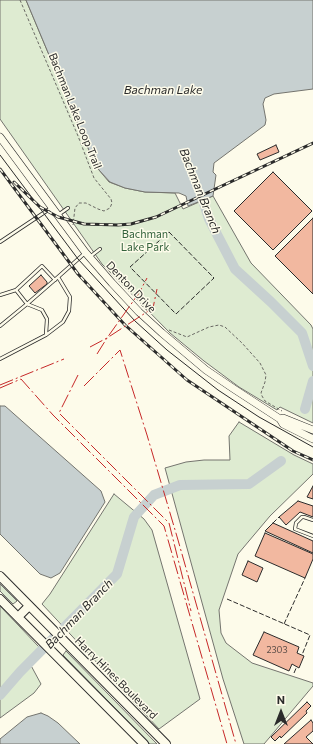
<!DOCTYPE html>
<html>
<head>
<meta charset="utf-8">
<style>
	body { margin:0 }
	#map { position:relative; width:313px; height:744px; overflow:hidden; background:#fdfbea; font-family:Commissioner,sans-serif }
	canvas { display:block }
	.north { position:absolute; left:261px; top:692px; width:40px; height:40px; -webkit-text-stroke:3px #fdfbea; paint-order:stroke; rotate:0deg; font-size:11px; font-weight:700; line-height:16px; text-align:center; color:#2b2b2b }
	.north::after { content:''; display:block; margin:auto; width:14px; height:18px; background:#2b2b2b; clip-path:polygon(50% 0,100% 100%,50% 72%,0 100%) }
</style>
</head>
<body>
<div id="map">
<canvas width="313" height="744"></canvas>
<div class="north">N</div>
</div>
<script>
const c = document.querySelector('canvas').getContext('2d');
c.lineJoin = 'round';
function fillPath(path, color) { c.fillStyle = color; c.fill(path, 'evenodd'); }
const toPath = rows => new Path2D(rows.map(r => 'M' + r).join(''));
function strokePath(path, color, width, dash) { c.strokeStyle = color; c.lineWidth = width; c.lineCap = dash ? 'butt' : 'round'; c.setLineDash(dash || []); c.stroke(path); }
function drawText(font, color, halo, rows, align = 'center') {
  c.font = font + ' Commissioner,sans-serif'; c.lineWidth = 3; c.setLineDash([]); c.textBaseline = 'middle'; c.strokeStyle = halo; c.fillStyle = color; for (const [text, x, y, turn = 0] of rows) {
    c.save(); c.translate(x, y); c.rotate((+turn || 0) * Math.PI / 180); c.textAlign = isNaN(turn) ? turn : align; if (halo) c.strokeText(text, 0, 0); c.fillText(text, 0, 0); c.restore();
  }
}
const green = toPath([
	[0,0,26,0,91,155,99,170,109,182,125,188,145,192,175,193,183,209,213,196,251,263,311,325,313,329,313,423,280,407,277,410,239,387,204,361,170,333,102,264,0,119,0,0],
	[239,422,294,455,313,464,313,474,270,516,238,554,219,610,221,633,226,643,252,663,313,683,313,686,264,744,244,744,223,679,165,468,186,462,204,460,230,460,229,436,239,422],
	[114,494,144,519,152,530,200,699,159,729,42,604,50,594,114,494],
	[0,584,17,601,13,604,0,591,0,584],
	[0,606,39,647,28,660,41,684,34,693,0,718,0,606],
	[66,651,157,744,150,744,63,655,66,651]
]);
fillPath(green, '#deebd1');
strokePath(green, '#74746e', 1);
const water = toPath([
	[26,0,313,0,313,89,274,94,265,98,263,104,266,120,265,125,214,163,213,172,216,175,213,196,188,206,186,196,179,193,145,192,125,188,110,182,99,170,91,155,26,0],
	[0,406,5,406,101,491,105,502,60,573,51,578,40,574,0,534,0,406],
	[41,713,48,716,58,723,80,744,0,744,0,739,27,717,41,713]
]);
fillPath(water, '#c7d0d0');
strokePath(water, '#74746e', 1);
strokePath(toPath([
	[199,188,209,219,235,269,271,302,302,333,313,366],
	[305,409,313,381],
	[0,695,20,672,117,574,134,517,154,495,180,485,249,484,281,461]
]), '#c7d0d0', 10);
const building = toPath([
	[276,145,279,152,260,160,257,154,276,145],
	[273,172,312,211,273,250,234,211,273,172],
	[313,218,313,294,275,256,313,218],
	[41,275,47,282,47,284,35,293,29,286,41,275],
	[313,486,313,499,307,497,313,486],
	[298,501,313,506,313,517,300,512,286,525,279,517,298,501],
	[273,523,313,541,313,553,265,531,273,523],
	[265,533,313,554,313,559,305,578,255,556,265,533],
	[248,561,263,568,257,582,242,575,248,561],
	[264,632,299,647,297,653,304,656,299,668,292,664,289,671,253,655,264,632],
	[307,702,311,706,306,711,307,713,281,738,280,736,275,741,271,737,307,702],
	[311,720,313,723,313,731,306,737,313,744,284,744,311,720]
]);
fillPath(building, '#f2b8a0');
strokePath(building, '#2b2b2b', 1);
const lane = toPath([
	[58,215,68,208],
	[0,242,51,208],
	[91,256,100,249],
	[16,290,42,266,55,280],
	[0,295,16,290,27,304,58,277],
	[0,326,27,304,42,310,47,319,46,334],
	[0,359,46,335,63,322,69,311,70,297,58,277,85,253],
	[313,520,304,517,302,517,296,523,295,529,313,536]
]);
const secondary = toPath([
	[0,137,85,252,112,283,139,312,162,333,206,370,234,389,280,419,283,424,313,439],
	[280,419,283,418,313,430]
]);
const primary = toPath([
	[0,576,166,744],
	[0,599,144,744],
	[18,617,29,606]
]);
strokePath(lane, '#2b2b2b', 4);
strokePath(secondary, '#2b2b2b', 8);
strokePath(primary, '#2b2b2b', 10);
strokePath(toPath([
	[20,0,78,136,94,178,111,199,112,203,110,208,104,211,98,209,86,203,79,203,75,208,73,225],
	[141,305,152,315],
	[169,330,187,337,209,327,219,325,225,327,242,343,260,363,266,375,265,382,261,393,262,396,265,401,282,411]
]), '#6a6964', 1, [3, 2]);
strokePath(lane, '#fdfbea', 2.5);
strokePath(secondary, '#fdfbea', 7);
strokePath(primary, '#fdfbea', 8);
strokePath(toPath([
	[0,155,78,259,135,321,167,350,218,390,259,417,313,447]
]), '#2b2b2b', 1);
const rail = toPath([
	[0,169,78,274,125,325,187,380,293,451,313,460],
	[14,182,40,207,58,217,84,224,118,225,131,224,156,217,313,143]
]);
strokePath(rail, '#2b2b2b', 3);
strokePath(rail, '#fdfbea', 1.5, [4.5]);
strokePath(toPath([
	[169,232,214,278,176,314,130,267,169,232],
	[273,523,279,517],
	[227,599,310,635,302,655],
	[284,624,305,578],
	[294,673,297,666]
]), '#2b2b2b', 1, [5, 2]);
strokePath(toPath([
	[90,347,107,338,139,293,147,278],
	[97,354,107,338,153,308,157,289],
	[78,375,59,413,169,523,191,611],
	[0,385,64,359],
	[84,386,120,350,147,435,178,540,236,744],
	[0,388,21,379,53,415,164,526,227,744]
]), '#c62828', 1, [14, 3, 2, 3]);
drawText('9px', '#5d4e48', null, [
	["2303",277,650]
]);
drawText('11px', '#2b2b2b', '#fdfbea', [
	["Bachman Lake Loop Trail",75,111,68],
	["Denton Drive",131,287,46],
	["Harry Hines Boulevard",116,678,45]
]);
drawText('11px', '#34623c', '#fdfbea', [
	["Bachman",145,234],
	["Lake Park",145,247]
]);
drawText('italic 12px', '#2b2b2b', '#fdfbea', [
	["Bachman Lake",163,90],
	["Bachman Branch",200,191,68],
	["Bachman Branch",79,614,-46]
]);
</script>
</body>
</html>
